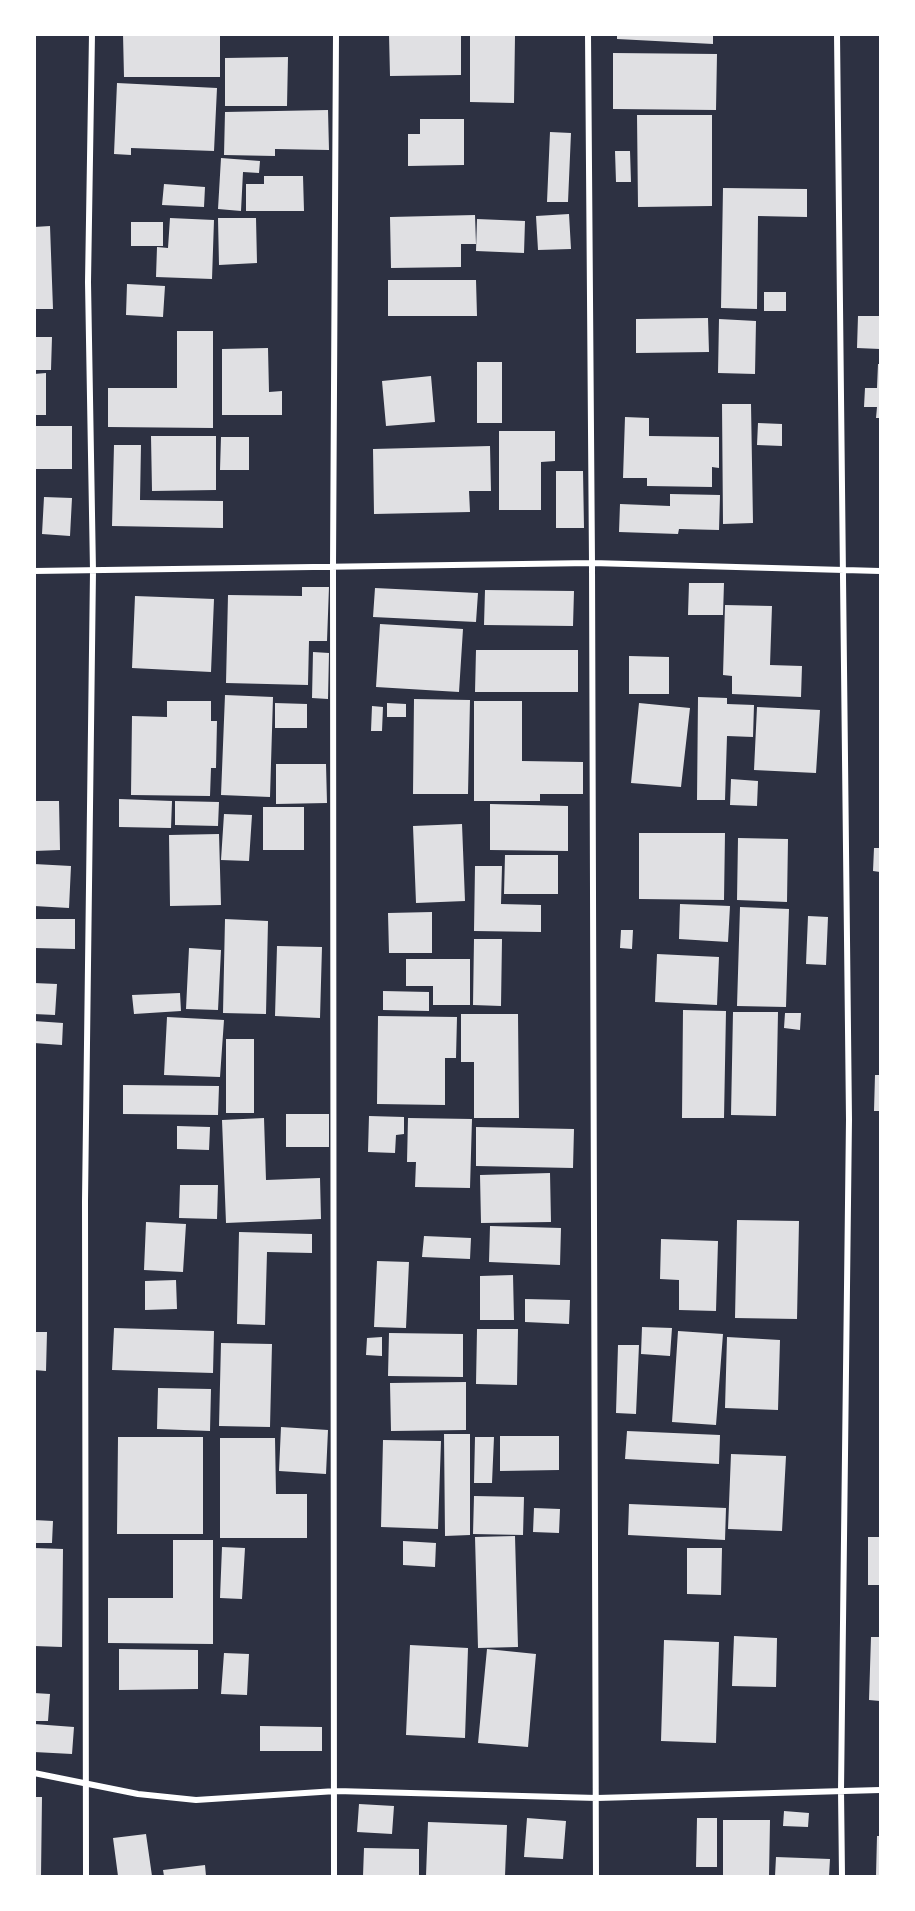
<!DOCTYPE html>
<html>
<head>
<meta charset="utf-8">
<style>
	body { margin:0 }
	#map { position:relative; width:915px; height:1911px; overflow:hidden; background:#2d3142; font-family:Literata,serif }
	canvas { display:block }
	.frame { position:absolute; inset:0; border:36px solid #fff; pointer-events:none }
</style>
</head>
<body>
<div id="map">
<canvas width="915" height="1911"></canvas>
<div class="frame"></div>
</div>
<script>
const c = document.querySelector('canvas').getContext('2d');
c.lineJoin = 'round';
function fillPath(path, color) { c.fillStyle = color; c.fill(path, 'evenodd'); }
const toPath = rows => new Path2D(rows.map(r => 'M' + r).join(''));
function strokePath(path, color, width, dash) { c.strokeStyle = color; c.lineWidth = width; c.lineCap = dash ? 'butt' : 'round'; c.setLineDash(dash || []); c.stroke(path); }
fillPath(toPath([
	[123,34,220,34,220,77,124,77],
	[389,34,461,34,461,75,390,76],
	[617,34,713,34,713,44,617,39],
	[470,35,515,36,514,103,470,102],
	[613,53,717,54,716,110,613,109],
	[288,57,287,106,225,106,225,58],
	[117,83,217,88,214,151,131,148,131,155,114,154],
	[328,110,329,150,275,149,275,156,224,155,225,112],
	[637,115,712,115,712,206,638,207],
	[420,119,464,119,464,165,408,166,408,134,420,134],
	[550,132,571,133,568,202,547,202],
	[615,151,630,151,631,182,616,182],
	[221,158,260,161,259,173,243,172,241,211,218,209],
	[264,176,303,176,304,211,246,211,246,184,264,184],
	[164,184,205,187,204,207,162,205],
	[723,188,807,189,807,217,758,216,757,309,721,308],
	[569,214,571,249,538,250,536,216],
	[475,215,476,244,461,244,461,267,391,268,390,217],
	[170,218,214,220,212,279,156,277,157,247,168,248],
	[218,218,256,218,257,263,219,265],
	[477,219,525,221,524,253,476,251],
	[131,222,163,222,163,246,131,246],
	[50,226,53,309,34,309,34,227],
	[388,280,476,280,477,316,388,316],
	[127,284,165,286,163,317,126,315],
	[764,292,786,292,786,311,764,311],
	[858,316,880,316,880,349,857,348],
	[708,318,709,352,636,353,636,319],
	[719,319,756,321,755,374,718,373],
	[177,331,213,331,213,428,108,427,108,388,177,388],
	[34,337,52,337,51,370,34,370],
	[268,348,269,392,282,391,282,415,222,415,222,349],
	[477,362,502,362,502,423,477,423],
	[878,364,880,364,880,418,876,418,877,407,864,407,865,388,877,388],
	[46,373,46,415,34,415,34,374],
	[431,376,435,422,386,426,382,381],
	[722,404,751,404,753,523,723,524],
	[625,417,649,418,649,436,719,437,719,468,712,467,712,487,647,486,647,478,623,478],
	[758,423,782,424,782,446,757,445],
	[34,426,72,426,72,469,34,469],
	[499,431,555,431,555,461,541,462,541,510,499,510],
	[151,436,216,436,216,490,152,491],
	[221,437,249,437,249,470,220,470],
	[114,445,141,445,140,500,223,501,223,528,112,526],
	[490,446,491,491,469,491,470,512,374,514,373,449],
	[556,471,583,471,584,528,556,528],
	[670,494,720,495,719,530,679,529,678,534,619,532,620,504,670,506],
	[44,497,72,498,70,536,42,534],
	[689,583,724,583,723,615,688,615],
	[302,587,329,587,327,641,309,641,308,685,226,683,228,595,302,596],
	[375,588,478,593,476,622,373,617],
	[485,590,574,591,573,626,484,625],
	[135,596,214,599,211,672,132,668],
	[725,605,772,606,770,665,802,666,801,697,732,694,732,676,723,675],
	[380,624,463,629,459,692,376,687],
	[476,650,578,650,578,692,475,692],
	[313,652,329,653,328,699,312,698],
	[629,656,669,657,669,694,629,694],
	[225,695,273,697,270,797,221,795],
	[698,697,727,698,727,704,754,705,753,737,727,736,725,800,697,800],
	[414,699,470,700,468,794,413,794],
	[167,701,211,701,211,721,217,721,216,768,211,768,210,796,131,795,132,716,167,717],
	[474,701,522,701,522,761,583,762,583,794,540,794,540,801,474,801],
	[275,703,307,704,307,728,275,728],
	[387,703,406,704,406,717,387,717],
	[639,703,690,708,681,787,631,783],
	[372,706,383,707,382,731,371,731],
	[757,707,820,710,816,773,754,770],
	[276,764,326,764,327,803,276,804],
	[731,779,758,781,757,806,730,805],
	[119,799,172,801,171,828,119,827],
	[34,801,59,801,60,850,34,851],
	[175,801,219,802,218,826,175,825],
	[490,804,568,806,568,851,490,850],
	[263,807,304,807,304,850,263,850],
	[224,814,252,815,249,861,221,860],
	[462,824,465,901,416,903,413,826],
	[639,833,725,833,724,900,639,899],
	[219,834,221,905,170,906,169,835],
	[738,838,788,839,787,902,737,900],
	[874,848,880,848,880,872,873,871],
	[505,855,558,855,558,894,504,894],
	[34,864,71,866,69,908,34,906],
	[475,866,502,866,501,904,541,905,541,932,474,931],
	[680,904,730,906,728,942,679,939],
	[740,907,789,909,786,1007,737,1006],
	[432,912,432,953,389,953,388,913],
	[808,916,828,917,826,965,806,964],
	[34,919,75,919,75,949,34,948],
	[225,919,268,921,266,1014,223,1013],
	[621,930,633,930,632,949,620,948],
	[474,939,502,939,501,1006,473,1005],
	[277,946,322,947,320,1018,275,1016],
	[189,948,221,950,218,1010,186,1009],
	[657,954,719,957,717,1005,655,1002],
	[406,959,470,959,470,1005,433,1005,433,986,406,986],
	[34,983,57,984,55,1015,34,1014],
	[383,991,429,992,429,1011,383,1010],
	[180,993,181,1011,134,1014,132,995],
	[683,1010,726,1011,724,1118,682,1118],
	[733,1012,778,1012,776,1116,731,1115],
	[785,1013,801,1013,800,1030,784,1028],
	[461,1014,518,1014,519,1118,474,1118,474,1062,461,1062],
	[378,1016,457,1017,456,1058,445,1058,445,1105,377,1104],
	[167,1017,224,1020,220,1077,164,1075],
	[34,1021,63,1023,62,1045,34,1043],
	[226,1039,254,1039,254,1113,226,1113],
	[875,1075,880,1075,880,1111,874,1111],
	[123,1085,219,1086,218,1115,123,1114],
	[286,1114,329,1114,329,1147,286,1147],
	[369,1116,404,1117,404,1134,396,1135,395,1153,368,1152],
	[264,1118,266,1180,320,1178,321,1219,226,1223,222,1120],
	[408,1118,472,1119,470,1188,415,1187,416,1162,407,1162],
	[177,1126,210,1127,209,1150,177,1149],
	[476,1127,574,1129,573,1168,476,1166],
	[550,1173,551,1222,481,1223,480,1175],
	[180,1185,218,1185,217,1219,179,1218],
	[737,1220,799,1221,797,1319,735,1318],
	[146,1222,186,1224,183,1272,144,1270],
	[490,1226,561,1228,560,1265,489,1262],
	[239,1232,312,1234,312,1253,267,1252,265,1325,237,1324],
	[424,1236,471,1238,470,1259,422,1257],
	[661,1239,718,1241,716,1311,679,1310,679,1280,660,1279],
	[377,1261,409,1262,406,1328,374,1327],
	[513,1275,514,1320,480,1320,480,1276],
	[176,1280,177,1309,145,1310,145,1281],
	[525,1299,570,1300,569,1324,525,1322],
	[642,1327,672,1328,670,1356,641,1354],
	[114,1328,214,1331,213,1373,112,1370],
	[477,1329,518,1329,517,1385,476,1384],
	[678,1331,723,1334,716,1425,672,1422],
	[34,1332,47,1332,46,1371,34,1370],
	[389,1333,463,1334,463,1377,388,1376],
	[382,1337,382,1356,366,1355,367,1338],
	[727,1337,780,1340,778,1410,725,1408],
	[221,1343,272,1344,270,1427,219,1426],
	[618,1345,639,1345,636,1414,616,1413],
	[466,1382,466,1430,391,1431,390,1383],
	[158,1388,211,1389,210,1431,157,1429],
	[281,1427,328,1430,326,1474,279,1471],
	[627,1431,720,1435,719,1464,625,1459],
	[444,1434,470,1434,470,1535,445,1536],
	[500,1436,559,1436,559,1470,500,1471],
	[118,1437,203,1437,203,1534,117,1534],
	[475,1437,494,1437,492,1483,474,1483],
	[220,1438,275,1438,276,1494,307,1494,307,1538,220,1538],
	[383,1440,441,1441,438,1529,381,1527],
	[731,1454,786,1456,782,1531,728,1529],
	[474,1496,524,1497,523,1535,473,1534],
	[629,1504,726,1508,725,1540,628,1535],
	[534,1508,560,1509,559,1533,533,1532],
	[34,1520,53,1521,52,1543,34,1543],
	[515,1536,518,1647,478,1648,475,1537],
	[868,1537,880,1537,880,1585,868,1585],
	[173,1540,213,1540,213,1644,108,1643,108,1598,173,1598],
	[403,1541,436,1543,435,1567,403,1565],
	[222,1547,245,1548,242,1599,220,1598],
	[34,1548,63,1549,62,1647,34,1646],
	[687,1548,722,1548,721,1595,687,1594],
	[734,1636,777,1638,776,1687,732,1686],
	[871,1637,880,1637,880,1701,869,1700],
	[664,1640,719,1642,716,1743,661,1741],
	[410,1645,468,1648,465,1738,406,1735],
	[119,1649,198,1650,198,1689,119,1690],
	[487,1649,536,1654,528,1747,478,1743],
	[224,1653,249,1654,247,1695,221,1694],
	[34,1693,50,1694,48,1721,34,1721],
	[34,1724,74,1727,72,1754,34,1752],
	[260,1726,322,1727,322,1751,260,1751],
	[34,1797,42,1797,41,1876,34,1876],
	[359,1804,394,1806,392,1834,357,1832],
	[784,1811,809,1813,808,1827,783,1826],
	[527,1818,566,1821,563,1859,524,1857],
	[697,1818,717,1818,717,1867,696,1867],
	[723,1820,770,1820,769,1876,723,1876],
	[428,1822,507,1825,505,1876,426,1876],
	[146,1834,152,1876,118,1876,113,1838],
	[877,1836,880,1836,880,1876,876,1876],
	[364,1848,419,1849,419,1876,363,1876],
	[776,1857,830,1859,829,1876,775,1876],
	[205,1865,206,1876,164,1876,163,1870]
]), '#e0e0e3');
strokePath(toPath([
	[588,34,592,563,596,1876],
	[837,34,849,1119,841,1790,842,1876],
	[34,571,592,563,880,571],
	[34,1773,138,1794,196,1800,336,1791,597,1798,880,1790],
	[86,1876,85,1201,93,571,88,282,92,34],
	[334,1876,333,566,336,34]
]), '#fff', 6);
</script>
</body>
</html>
